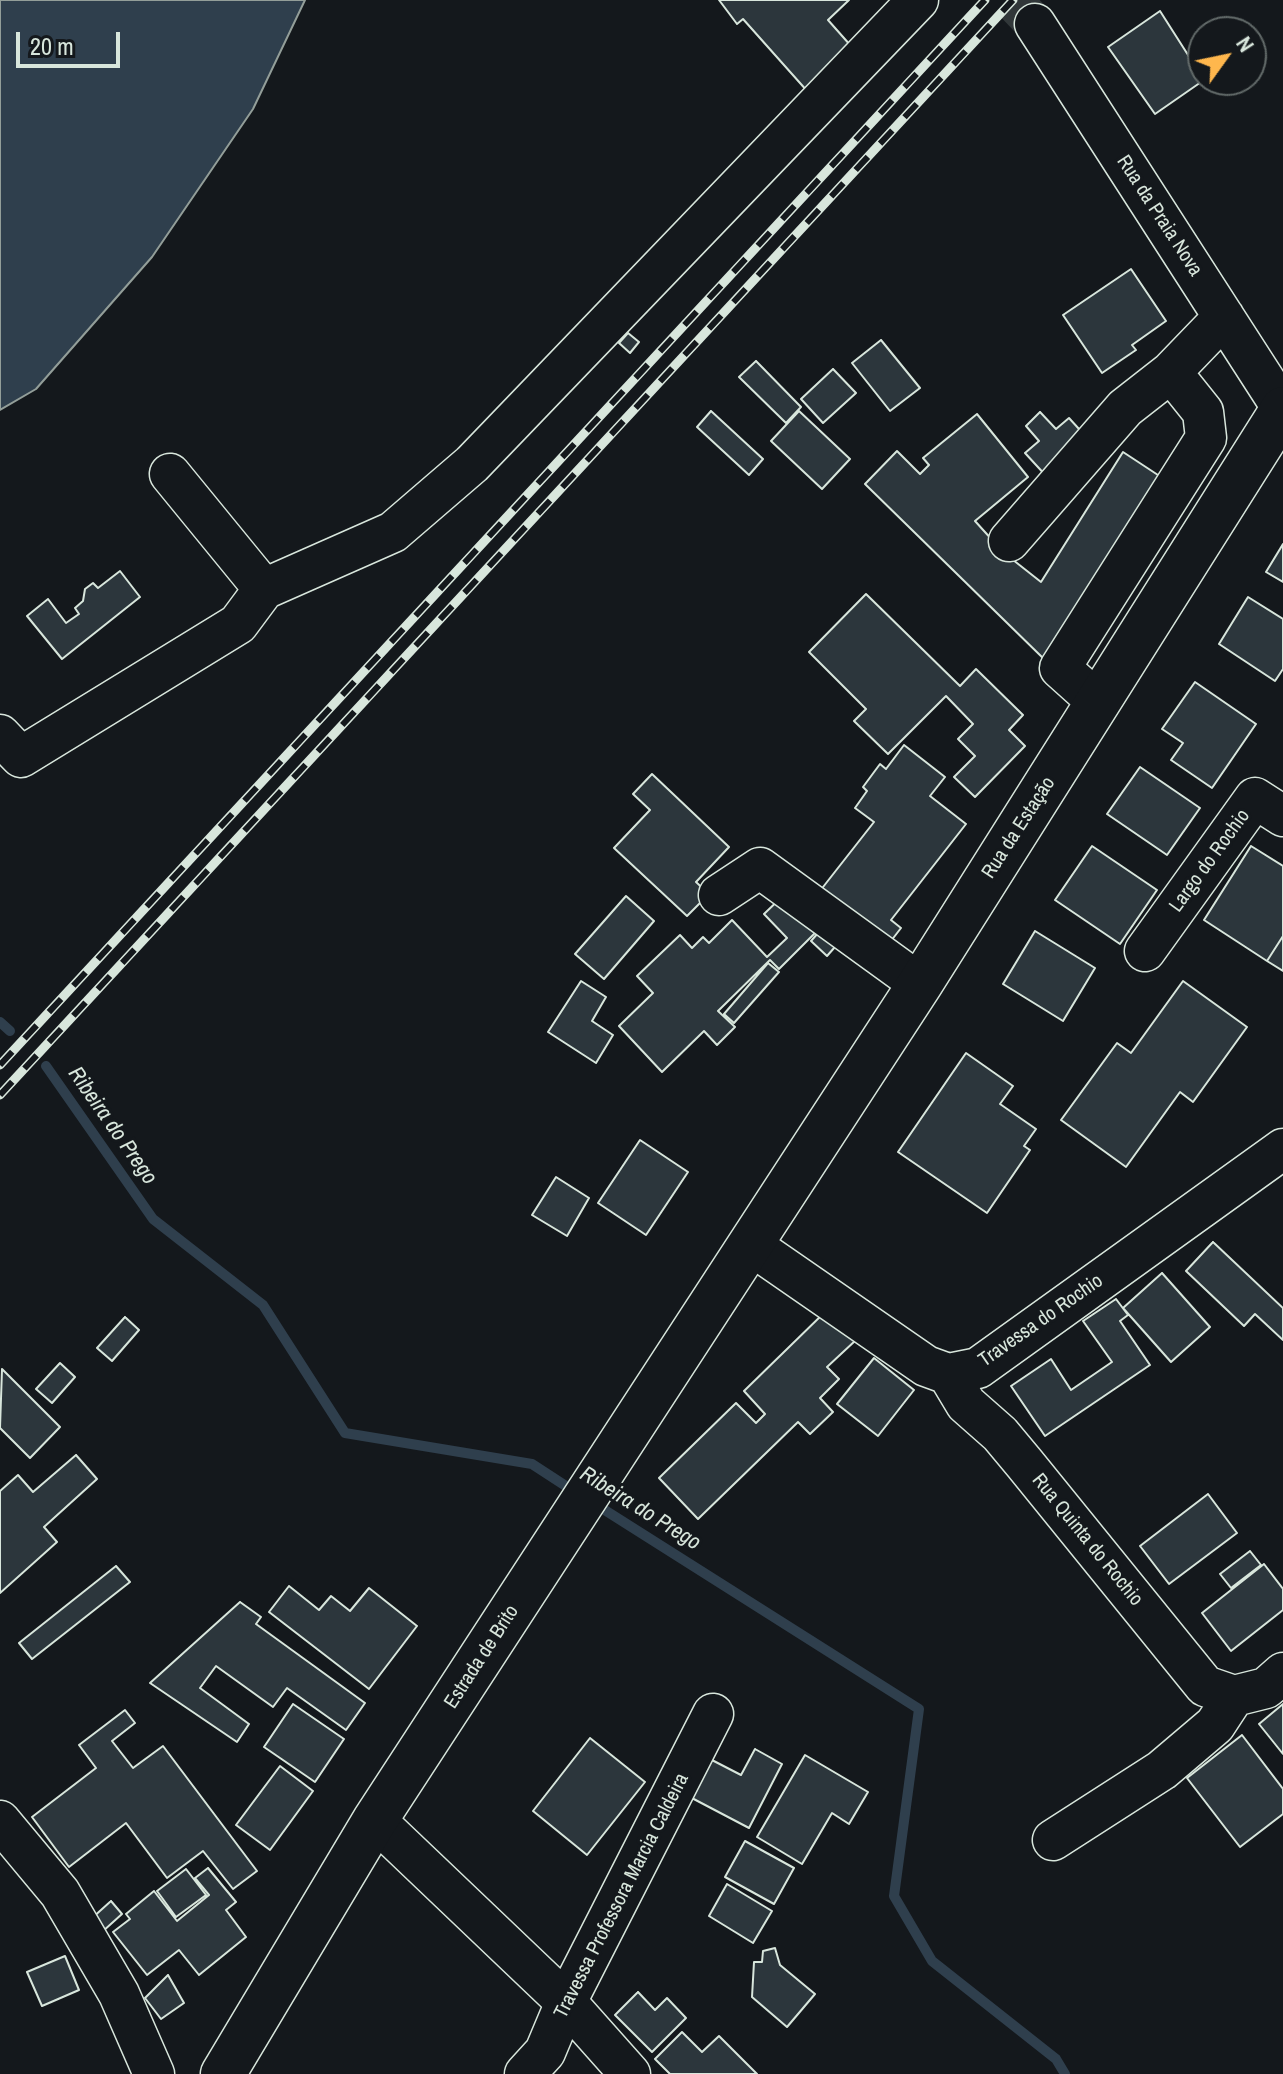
<!DOCTYPE html>
<html>
<head>
<meta charset="utf-8">
<style>
	body { margin:0 }
	#map { position:relative; width:1283px; height:2074px; overflow:hidden; background:#14181c; font-family:"Archivo Narrow",sans-serif }
	canvas { display:block }
	.north { position:absolute; left:1187px; top:16px; width:80px; height:80px; box-sizing:border-box; background:#14181c; border:2px solid #626a69; border-radius:50%; rotate:57deg; font-size:22px; font-weight:700; line-height:32px; text-align:center; color:#d8e6dc }
	.north::after { content:''; display:block; margin:auto; width:28px; height:36px; background:#ffb74d; clip-path:polygon(50% 0,100% 100%,50% 72%,0 100%) }
	.scale { position:absolute; left:16px; top:32px; width:104px; height:36px; box-sizing:border-box; border:4px solid #d8e6dc; border-top:0; padding-left:10px; font-size:24px; line-height:28px; white-space:nowrap; color:#d8e6dc; -webkit-text-stroke:6px #14181c; paint-order:stroke }
</style>
</head>
<body>
<div id="map">
<canvas width="1283" height="2074"></canvas>
<div class="north">N</div>
<div class="scale">20 m</div>
</div>
<script>
const c = document.querySelector('canvas').getContext('2d');
c.lineJoin = 'round';
function fillPath(path, color) { c.fillStyle = color; c.fill(path, 'evenodd'); }
const toPath = rows => new Path2D(rows.map(r => 'M' + r).join(''));
function strokePath(path, color, width, dash) { c.strokeStyle = color; c.lineWidth = width; c.lineCap = dash ? 'butt' : 'round'; c.setLineDash(dash || []); c.stroke(path); }
function drawText(font, color, halo, rows, align = 'center') {
  c.font = font + ' "Archivo Narrow",sans-serif'; c.lineWidth = 6; c.setLineDash([]); c.textBaseline = 'middle'; c.strokeStyle = halo; c.fillStyle = color; for (const [text, x, y, turn = 0] of rows) {
    c.save(); c.translate(x, y); c.rotate((+turn || 0) * Math.PI / 180); c.textAlign = isNaN(turn) ? turn : align; if (halo) c.strokeText(text, 0, 0); c.fillText(text, 0, 0); c.restore();
  }
}
const water = toPath([
	[0,0,305,0,253,109,152,257,36,389,0,410,0,0]
]);
fillPath(water, '#2f3f4d');
strokePath(water, '#939e99', 2);
strokePath(toPath([
	[0,1022,10,1031],
	[46,1066,153,1219,263,1305,345,1433,532,1464,575,1492],
	[592,1502,919,1709,894,1896,932,1961,1056,2059,1065,2074]
]), '#2f3f4d', 10);
const building = toPath([
	[719,0,849,0,828,20,851,46,808,92,743,19,737,24,719,0],
	[1160,11,1204,80,1155,114,1108,47,1160,11],
	[1131,269,1166,321,1132,345,1136,350,1102,373,1063,315,1131,269],
	[628,333,639,342,630,353,619,343,628,333],
	[881,340,920,388,890,411,852,363,881,340],
	[756,361,801,407,786,423,739,377,756,361],
	[833,369,856,393,823,423,801,399,833,369],
	[711,411,763,459,749,475,697,427,711,411],
	[799,411,850,459,822,489,771,441,799,411],
	[1040,412,1056,429,1069,418,1089,440,1048,478,1025,453,1039,441,1026,426,1040,412],
	[977,414,1028,477,975,521,1003,552,1041,582,1123,452,1161,477,1046,661,865,484,897,451,920,474,929,465,923,458,977,414],
	[1283,544,1283,582,1266,572,1283,544],
	[120,571,140,597,62,659,27,616,48,599,66,623,79,614,75,608,83,601,85,589,93,583,98,588,120,571],
	[866,594,960,686,976,669,1023,715,1009,730,1025,746,975,797,954,777,975,756,958,739,973,724,946,696,888,754,854,721,866,709,809,652,866,594],
	[1248,597,1283,619,1283,669,1275,681,1219,644,1248,597],
	[1195,682,1256,724,1212,788,1171,760,1183,743,1162,729,1195,682],
	[904,745,945,777,930,796,966,824,891,920,901,928,884,950,816,896,874,822,855,808,867,791,863,787,880,764,886,769,904,745],
	[1140,767,1200,808,1167,855,1107,814,1140,767],
	[652,774,729,847,696,882,709,894,687,916,614,848,650,810,633,794,652,774],
	[1092,846,1157,890,1120,944,1055,900,1092,846],
	[1251,846,1283,866,1283,936,1267,961,1204,920,1251,846],
	[787,892,821,927,779,969,770,960,718,1011,735,1027,717,1045,704,1031,662,1072,619,1026,653,993,637,976,680,935,692,948,703,937,709,943,732,920,767,957,787,938,764,914,787,892],
	[626,896,654,921,604,979,575,954,626,896],
	[826,924,842,939,827,956,811,941,826,924],
	[1035,931,1095,968,1063,1021,1003,984,1035,931],
	[1283,936,1283,971,1267,961,1283,936],
	[768,963,779,972,734,1023,724,1014,768,963],
	[581,981,606,997,592,1021,613,1035,596,1063,548,1032,581,981],
	[1183,981,1247,1027,1193,1102,1180,1092,1126,1167,1061,1120,1117,1043,1131,1053,1183,981],
	[966,1053,1013,1086,1000,1104,1036,1129,1024,1146,1030,1150,987,1213,898,1152,966,1053],
	[640,1140,688,1172,646,1235,598,1203,640,1140],
	[556,1177,589,1198,567,1236,532,1215,556,1177],
	[1213,1242,1283,1308,1283,1340,1255,1314,1244,1326,1186,1271,1213,1242],
	[1162,1273,1210,1327,1171,1362,1123,1308,1162,1273],
	[1116,1299,1128,1315,1120,1321,1150,1365,1045,1436,1011,1386,1051,1359,1071,1390,1112,1362,1083,1321,1116,1299],
	[827,1310,856,1340,827,1367,839,1379,820,1398,833,1412,810,1434,798,1422,698,1519,659,1478,736,1403,756,1423,765,1414,744,1391,827,1310],
	[125,1317,139,1330,112,1361,97,1348,125,1317],
	[874,1358,914,1390,878,1436,837,1404,874,1358],
	[60,1363,75,1377,52,1403,36,1389,60,1363],
	[2,1369,60,1427,30,1458,0,1428,2,1369],
	[76,1455,97,1479,44,1527,57,1542,0,1593,0,1491,18,1475,33,1492,76,1455],
	[1208,1494,1237,1533,1169,1584,1140,1546,1208,1494],
	[1250,1551,1261,1565,1231,1588,1220,1574,1250,1551],
	[1264,1564,1283,1589,1283,1610,1231,1651,1202,1613,1264,1564],
	[116,1566,130,1582,32,1659,19,1643,116,1566],
	[289,1586,319,1610,331,1596,350,1611,369,1588,417,1626,369,1689,269,1612,289,1586],
	[240,1602,261,1617,256,1624,365,1703,346,1730,287,1688,273,1707,216,1666,200,1688,249,1724,237,1742,150,1683,240,1602],
	[293,1704,344,1739,315,1782,264,1747,293,1704],
	[1283,1704,1283,1754,1259,1724,1283,1704],
	[125,1710,135,1723,112,1741,133,1768,163,1746,257,1871,233,1889,203,1851,167,1878,126,1823,69,1867,32,1817,96,1768,79,1745,125,1710],
	[1242,1735,1283,1789,1283,1814,1240,1847,1187,1778,1242,1735],
	[590,1738,645,1782,587,1855,533,1811,590,1738],
	[755,1749,782,1764,749,1828,688,1796,708,1758,741,1775,755,1749],
	[805,1755,868,1792,849,1824,832,1813,802,1864,757,1837,805,1755],
	[280,1766,313,1791,270,1850,236,1825,280,1766],
	[745,1841,794,1868,774,1904,725,1877,745,1841],
	[208,1868,236,1902,226,1910,246,1937,199,1975,179,1950,147,1975,113,1932,130,1919,126,1914,154,1891,177,1921,209,1895,195,1878,208,1868],
	[186,1869,206,1895,176,1917,157,1891,186,1869],
	[727,1884,772,1911,753,1943,709,1916,727,1884],
	[111,1901,122,1914,102,1932,91,1919,111,1901],
	[775,1948,780,1965,815,1994,787,2027,752,1997,754,1962,762,1962,763,1951,775,1948],
	[65,1956,79,1990,42,2006,27,1972,65,1956],
	[168,1975,184,2003,161,2019,145,1998,168,1975],
	[638,1992,655,2010,667,1998,686,2018,652,2052,615,2015,638,1992],
	[682,2032,702,2052,719,2036,757,2074,670,2074,655,2059,682,2032]
]);
fillPath(building, '#2c363c');
strokePath(building, '#d8e6dc', 2);
strokePath(toPath([
	[1012,0,1035,24]
]), '#313739', 40, [40, 20]);
const minor = toPath([
	[1035,24,1283,409],
	[170,474,264,589,393,532,472,464,918,0],
	[1009,541,1125,408,1171,372],
	[1099,703,1060,668,1206,438,1203,412,1171,372,1224,317],
	[0,735,21,757,238,624,264,589],
	[719,895,760,868,920,984],
	[1145,951,1255,798,1283,816],
	[751,1245,926,1366,948,1374,978,1368,1283,1149],
	[948,1374,966,1404,1000,1434,1025,1464,1205,1686,1234,1696],
	[1234,1696,1266,1688,1283,1673],
	[375,1820,566,2002,630,2074],
	[0,1821,60,1893,119,1994,154,2074],
	[1053,1840,1162,1770,1215,1725,1234,1696],
	[525,2074,545,2052,566,2002,713,1714]
]);
const major = toPath([
	[223,2074,375,1820,920,984,1283,409]
]);
strokePath(minor, '#d8e6dc', 43);
strokePath(major, '#d8e6dc', 47);
strokePath(minor, '#14181c', 40);
strokePath(major, '#14181c', 44);
const rail = toPath([
	[0,1065,985,0],
	[0,1095,1013,0]
]);
strokePath(rail, '#d8e6dc', 9);
strokePath(rail, '#14181c', 6, [18]);
drawText('20px', '#d8e6dc', '#14181c', [
	["Rua da Praia Nova",1159,216,57],
	["Rua da Estação",1019,828,-57],
	["Largo do Rochio",1210,861,-54],
	["Travessa do Rochio",1041,1321,-35],
	["Rua Quinta do Rochio",1087,1540,51],
	["Estrada de Brito",482,1657,-57],
	["Travessa Professora Marcia Caldeira",622,1896,-63]
]);
drawText('italic 22px', '#d8e6dc', '#14181c', [
	["Ribeira do Prego",112,1126,55],
	["Ribeira do Prego",640,1509,32]
]);
</script>
</body>
</html>
